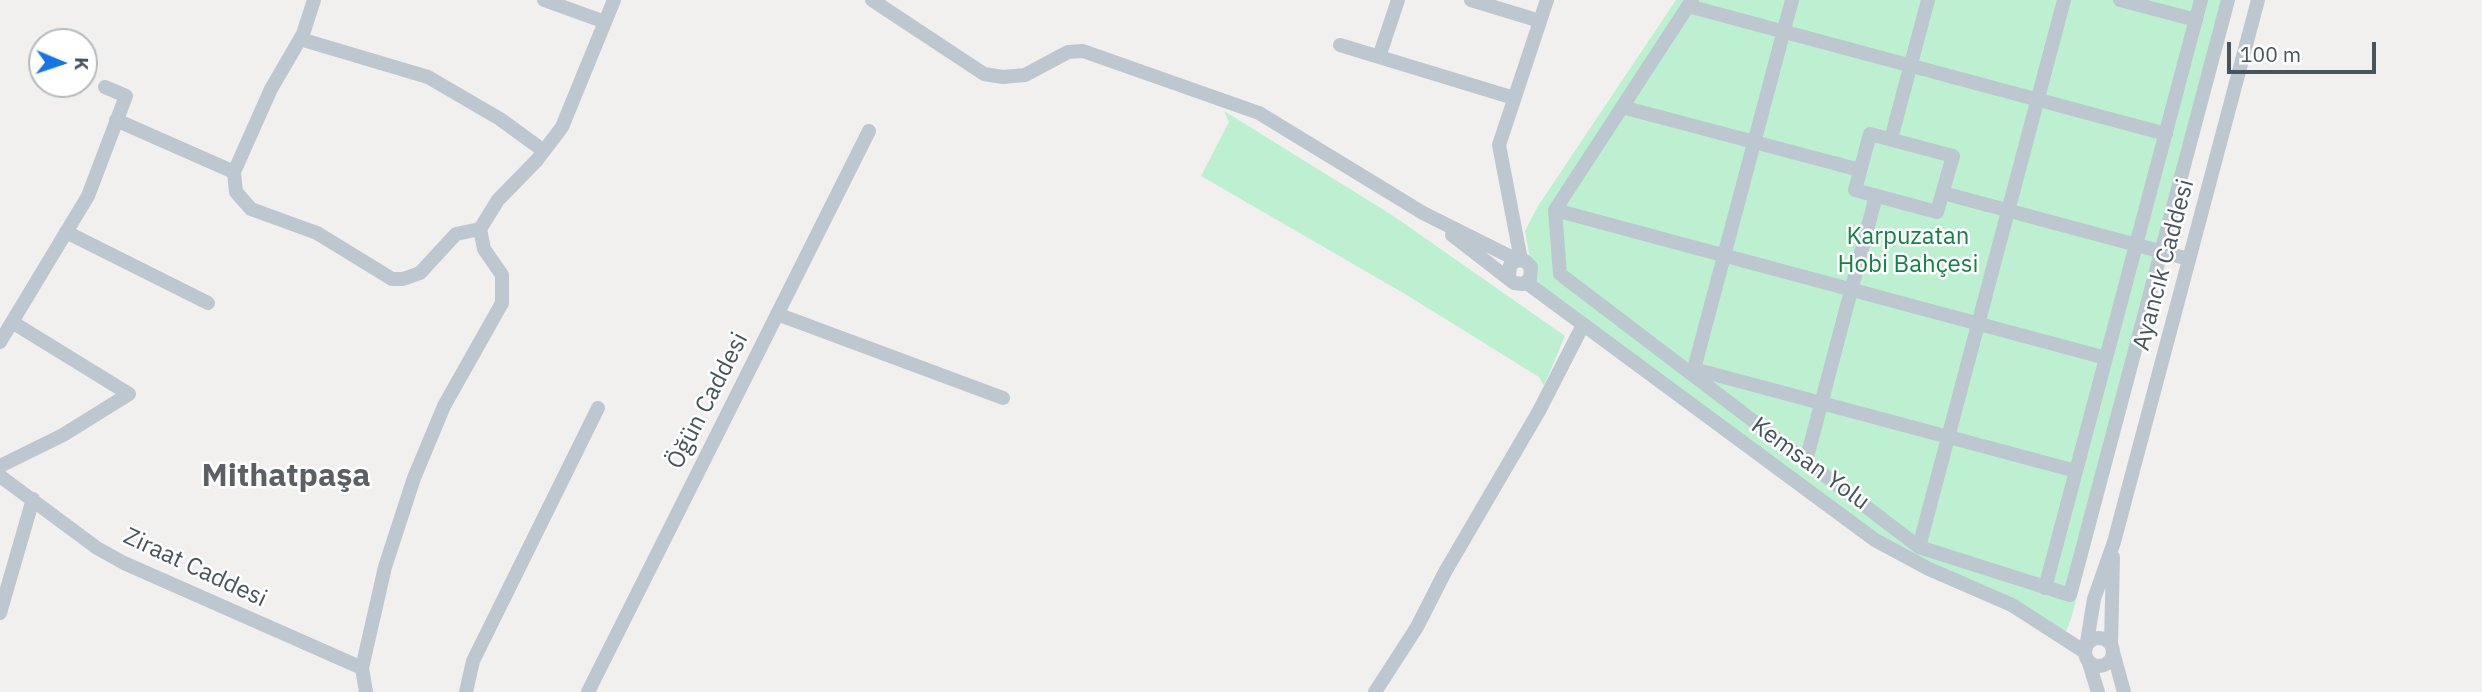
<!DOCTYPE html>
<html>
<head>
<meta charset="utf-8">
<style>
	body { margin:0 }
	#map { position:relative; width:2482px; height:692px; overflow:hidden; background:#f2efef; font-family:"IBM Plex Sans",sans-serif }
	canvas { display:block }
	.north { position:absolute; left:28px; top:28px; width:70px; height:70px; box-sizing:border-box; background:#fff; border:2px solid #b5babe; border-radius:50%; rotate:92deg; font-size:19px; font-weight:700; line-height:28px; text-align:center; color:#47535d }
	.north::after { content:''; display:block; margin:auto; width:24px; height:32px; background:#1674e6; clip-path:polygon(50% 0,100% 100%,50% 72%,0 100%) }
	.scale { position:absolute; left:2227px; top:42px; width:149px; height:32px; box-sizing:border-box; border:4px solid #47535d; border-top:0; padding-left:9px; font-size:21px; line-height:24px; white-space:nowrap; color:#47535d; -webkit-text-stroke:5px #fff; paint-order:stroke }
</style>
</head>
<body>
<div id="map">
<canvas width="2482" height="692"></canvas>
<div class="north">K</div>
<div class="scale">100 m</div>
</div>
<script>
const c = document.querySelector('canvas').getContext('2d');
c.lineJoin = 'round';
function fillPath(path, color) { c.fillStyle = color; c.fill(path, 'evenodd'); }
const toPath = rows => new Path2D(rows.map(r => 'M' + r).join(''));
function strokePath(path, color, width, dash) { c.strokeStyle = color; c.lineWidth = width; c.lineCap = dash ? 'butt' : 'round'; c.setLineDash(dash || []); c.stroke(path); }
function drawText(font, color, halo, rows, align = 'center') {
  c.font = font + ' "IBM Plex Sans",sans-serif'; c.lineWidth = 5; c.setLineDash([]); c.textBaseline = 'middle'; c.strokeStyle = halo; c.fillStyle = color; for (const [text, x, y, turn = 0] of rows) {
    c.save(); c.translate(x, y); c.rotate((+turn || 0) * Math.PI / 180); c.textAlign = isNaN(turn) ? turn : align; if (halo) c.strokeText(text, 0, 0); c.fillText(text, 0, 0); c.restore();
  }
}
fillPath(toPath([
	[1676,0,2233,0,2071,619,2066,631,2060,635,1913,567,1534,280,1525,231,1538,206],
	[1224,111,1392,215,1565,336,1544,386,1539,377,1405,294,1201,176,1229,122]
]), '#bdf0d0');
strokePath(toPath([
	[544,0,605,22],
	[872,0,984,74,1003,77,1025,75,1068,52,1083,51,1259,113,1423,213,1517,260],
	[1471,0,1540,21],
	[1692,0,1555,210,1560,274,1919,547,2070,595,2228,0],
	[2120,0,2196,20],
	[1688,6,2166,134],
	[300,39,428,77,500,119,544,151],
	[1340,45,1514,98],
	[1379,57,1398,0],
	[1622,107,1860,170],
	[116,120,234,172,236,192,251,209,317,233,392,279,403,279,420,273,456,234,480,229],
	[1870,134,1953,156,1937,212,1855,190,1870,134],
	[1891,139,1928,0],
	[234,172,271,89,303,34,314,0],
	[1943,193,2189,259],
	[1555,210,2106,358],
	[66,232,208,303],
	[1452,235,1514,283,1523,284,1530,279,1531,267,1525,261,1517,260,1510,265,1509,277],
	[1521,260,1499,145,1547,0],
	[1527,283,1875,540,1929,569,2012,605,2085,652],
	[777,314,1003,398],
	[0,342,88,196,126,96,105,87],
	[1694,369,2076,471],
	[1690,373,1694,369,1792,0],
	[1806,461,1876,196],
	[0,466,63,435,129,394,12,322],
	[0,476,97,548,124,563,362,668,366,692],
	[1919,547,2064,0],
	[2045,588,2201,0],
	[0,613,33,499],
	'2085 652a14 14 0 1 1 28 0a14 14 0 1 1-28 0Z',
	[2111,644,2113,557],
	[2086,648,2094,599,2114,542,2258,0],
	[2113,652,2124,692],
	[2088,660,2098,692],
	[362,668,385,567,414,478,444,406,502,303,502,275,484,249,480,229,498,200,537,160,562,127,614,0],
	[466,692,473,661,598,408],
	[588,692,869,131],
	[1375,692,1417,627,1445,572,1539,411,1583,325]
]), '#bdc7cf', 14);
drawText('24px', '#158149', '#fff', [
	["Karpuzatan",1908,237],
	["Hobi Bahçesi",1908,265]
]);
drawText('24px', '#47535d', '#fff', [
	["Ayancık Caddesi",2164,265,-75],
	["Öğün Caddesi",708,401,-63],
	["Kemsan Yolu",1810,464,36],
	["Ziraat Caddesi",195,568,25]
]);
drawText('bold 32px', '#5c6064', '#fff', [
	["Mithatpaşa",286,477]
]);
</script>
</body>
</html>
